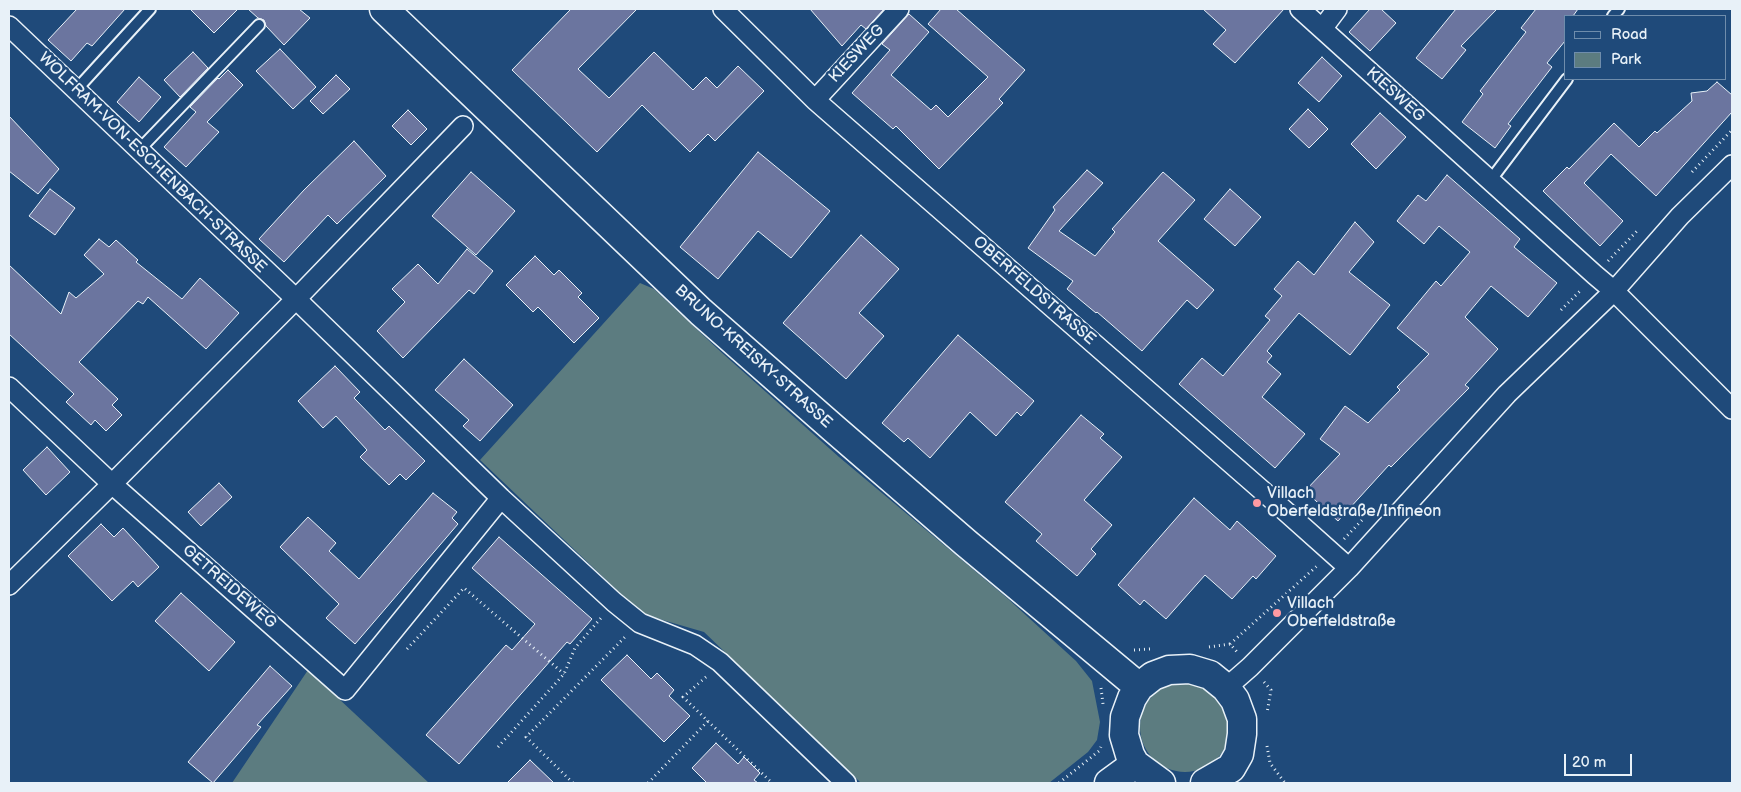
<!DOCTYPE html>
<html>
<head>
<meta charset="utf-8">
<style>
	body { margin:0 }
	#map { position:relative; width:1741px; height:792px; overflow:hidden; background:#1f4a7a; font-family:"Balsamiq Sans",sans-serif }
	canvas { display:block }
	.frame { position:absolute; inset:0; border:10px solid #e8f1f8; pointer-events:none }
	.legend { position:absolute; left:1564px; top:15px; width:162px; height:65px; box-sizing:border-box; background:#1f4a7a; border:1px solid #6f8dac; margin:0; padding:6px 9px; list-style:none; font-size:15px; color:#e8f1f8 }
	.legend li { display:flex; align-items:center; gap:10px; height:25px }
	.legend b { width:25px; border:1px solid #6f8dac }
	.scale { position:absolute; left:1564px; top:754px; width:68px; height:22px; box-sizing:border-box; border:2px solid #e8f1f8; border-top:0; padding-left:6px; font-size:15px; line-height:18px; white-space:nowrap; color:#e8f1f8; -webkit-text-stroke:4px #1f4a7a; paint-order:stroke }
</style>
</head>
<body>
<div id="map">
<canvas width="1741" height="792"></canvas>
<div class="frame"></div>
<ul class="legend">
<li><b style="height:6px;background:#1f4a7a"></b>Road</li>
<li><b style="height:14px;background:#5c7c80"></b>Park</li>
</ul>
<div class="scale">20 m</div>
</div>
<script>
const c = document.querySelector('canvas').getContext('2d');
c.lineJoin = 'round';
function fillPath(path, color) { c.fillStyle = color; c.fill(path, 'evenodd'); }
const toPath = rows => new Path2D(rows.map(r => 'M' + r).join(''));
function strokePath(path, color, width, dash) { c.strokeStyle = color; c.lineWidth = width; c.lineCap = dash ? 'butt' : 'round'; c.setLineDash(dash || []); c.stroke(path); }
function drawText(font, color, halo, rows, align = 'center') {
  c.font = font + ' "Balsamiq Sans",sans-serif'; c.lineWidth = 5; c.setLineDash([]); c.textBaseline = 'middle'; c.strokeStyle = halo; c.fillStyle = color; for (const [text, x, y, turn = 0] of rows) {
    c.save(); c.translate(x, y); c.rotate((+turn || 0) * Math.PI / 180); c.textAlign = isNaN(turn) ? turn : align; if (halo) c.strokeText(text, 0, 0); c.fillText(text, 0, 0); c.restore();
  }
}
fillPath(toPath([
	[640,283,654,289,721,352,839,457,1006,597,1076,661,1092,681,1100,722,1097,740,1088,752,1049,783,861,783,704,632,642,614,480,460],
	[308,670,429,783,232,783],
	'1140 727a45 45 0 1 1 90 0a45 45 0 1 1-90 0Z'
]), '#5c7c80');
const building = toPath([
	[77,9,125,9,92,46,87,43,71,61,48,40,77,9],
	[190,9,238,9,214,33,190,9],
	[248,9,299,9,310,18,284,45,266,26,264,20,258,18,248,9],
	[571,9,637,9,578,69,609,98,654,52,693,90,706,77,717,88,738,66,764,91,715,141,708,134,690,152,642,105,597,152,512,70,571,9],
	[810,9,884,9,866,29,861,25,842,46,810,9],
	[941,9,956,9,1025,70,999,99,1003,103,939,169,896,126,893,129,852,93,890,50,882,44,909,14,929,32,891,75,931,110,936,105,948,117,988,77,928,24,941,9],
	[1203,9,1284,9,1235,63,1213,44,1226,30,1203,9],
	[1370,9,1381,9,1396,23,1370,51,1349,32,1370,9],
	[1456,9,1497,9,1461,46,1466,50,1442,79,1416,58,1456,9],
	[1536,9,1578,9,1573,16,1565,16,1565,41,1547,63,1552,67,1508,124,1511,126,1495,148,1462,122,1483,94,1480,91,1526,32,1521,28,1536,9],
	[280,49,316,87,293,109,256,71,280,49],
	[193,52,208,68,180,97,164,80,193,52],
	[1322,57,1342,76,1319,102,1298,83,1322,57],
	[228,70,243,85,207,122,219,132,186,167,164,147,196,112,190,107,218,78,219,79,228,70],
	[336,75,350,89,323,114,310,101,336,75],
	[139,77,161,97,139,122,117,102,139,77],
	[1717,82,1732,95,1732,112,1656,196,1611,154,1584,183,1623,221,1600,246,1543,191,1567,167,1569,169,1614,123,1639,147,1655,131,1657,133,1692,101,1691,93,1707,91,1717,82],
	[1308,109,1328,129,1309,148,1289,129,1308,109],
	[408,110,427,129,411,145,392,126,408,110],
	[1380,113,1406,137,1376,169,1351,144,1380,113],
	[9,116,59,169,38,194,9,171,9,116],
	[354,141,386,176,337,224,328,215,284,262,259,239,304,190,354,141],
	[758,152,830,211,791,258,758,231,718,279,680,247,758,152],
	[1087,170,1103,183,1059,231,1095,256,1115,232,1112,229,1163,172,1195,200,1158,241,1214,290,1197,309,1187,300,1142,351,1097,312,1096,313,1067,289,1073,281,1028,248,1055,210,1053,207,1087,170],
	[471,172,515,211,476,255,432,216,471,172],
	[1447,175,1520,239,1514,247,1557,283,1528,317,1491,286,1465,317,1498,349,1465,385,1469,388,1391,467,1389,465,1338,521,1305,491,1340,454,1320,439,1345,406,1368,423,1400,390,1397,387,1429,354,1397,328,1436,281,1441,286,1470,252,1439,226,1424,244,1397,221,1418,195,1426,201,1447,175],
	[50,189,75,208,55,235,29,216,50,189],
	[1230,189,1261,217,1235,246,1204,219,1230,189],
	[1355,222,1374,242,1349,272,1390,305,1350,355,1299,313,1267,351,1272,356,1267,362,1281,374,1262,397,1305,434,1275,468,1179,384,1202,358,1223,376,1270,320,1265,316,1282,296,1274,289,1298,261,1314,275,1355,222],
	[861,235,899,269,859,313,884,336,846,379,783,323,861,235],
	[99,239,109,247,116,240,138,260,136,262,182,299,200,278,239,313,206,349,148,297,143,304,138,301,79,362,118,399,112,405,122,415,106,431,95,420,91,425,66,402,74,394,9,334,9,265,61,314,69,292,76,298,104,274,84,255,99,239],
	[467,249,493,271,474,294,469,290,403,358,377,331,405,302,392,289,418,264,438,284,467,249],
	[535,256,554,275,559,270,582,293,578,297,599,318,574,343,538,307,533,312,506,285,535,256],
	[958,335,1034,401,1021,416,1017,412,996,436,970,412,930,458,908,438,904,442,882,423,958,335],
	[464,359,513,405,480,441,463,426,469,420,435,390,464,359],
	[335,366,360,392,354,398,385,430,389,426,425,461,406,480,400,474,389,485,360,457,367,450,336,416,323,428,298,401,335,366],
	[1081,415,1104,434,1100,438,1122,457,1084,500,1112,525,1091,549,1096,554,1077,576,1036,541,1042,534,1005,502,1081,415],
	[47,447,70,472,46,495,23,470,47,447],
	[219,483,232,497,201,526,188,512,219,483],
	[433,493,457,512,452,518,458,524,355,644,326,618,339,604,280,547,308,517,336,543,329,551,359,579,433,493],
	[1194,498,1230,530,1237,521,1276,556,1256,579,1253,576,1232,599,1205,575,1166,619,1144,600,1140,605,1118,585,1194,498],
	[101,524,114,537,123,528,159,567,138,587,133,581,112,601,68,556,101,524],
	[499,537,592,619,570,644,567,642,459,764,426,735,506,645,512,650,535,624,472,568,499,537],
	[181,593,235,642,209,671,155,621,181,593],
	[627,655,651,679,657,673,674,690,669,696,690,716,664,742,601,680,627,655],
	[270,666,292,686,257,725,261,727,213,783,188,762,270,666],
	[716,743,738,764,744,757,760,773,754,780,758,783,707,783,692,768,716,743],
	[530,760,554,783,507,783,530,760]
]);
fillPath(building, '#6b759f');
strokePath(building, '#e8f1f8', 1);
const lane = toPath([
	[1613,16,1619,9],
	[76,90,150,9],
	[139,150,259,25],
	[1490,181,1567,79]
]);
const street = toPath([
	[723,9,815,100,1265,493,1349,568],
	[1300,9,1595,275,1614,291,1732,409],
	[9,26,296,299,501,498,614,602,640,623,695,645,720,662,846,783],
	[1322,29,1337,9],
	[815,100,899,9],
	[9,387,112,484,345,690,501,498],
	[9,585,112,484,296,299,463,126],
	[1226,688,1250,667,1349,568,1507,394,1614,291,1680,216,1732,165]
]);
const secondary = toPath([
	[384,9,701,312,832,427,966,543,1139,687],
	[1109,783,1135,764],
	[1161,783,1135,764,1130,755,1124,735,1125,717,1132,698,1139,687,1153,676,1169,670,1190,669,1210,675,1226,688,1235,700,1242,719,1242,734,1239,754,1231,768,1205,783]
]);
strokePath(lane, '#e8f1f8', 14);
strokePath(street, '#e8f1f8', 22);
strokePath(secondary, '#e8f1f8', 31);
strokePath(toPath([
	[1692,172,1732,130],
	[1608,261,1638,230],
	[1561,310,1581,290],
	[1344,539,1364,518],
	[1230,644,1317,566],
	[1209,647,1230,644,1237,652],
	[407,649,464,588,564,674],
	[1134,650,1150,649],
	[706,677,683,697,772,783],
	[1264,682,1271,690,1267,713],
	[1101,688,1103,704],
	[1267,746,1270,763,1285,783],
	[498,747,564,674,575,648,601,618],
	[573,783,526,737,625,637],
	[648,783,708,721],
	[1059,783,1099,751,1101,747]
]), '#e8f1f8', 3, [1, 4]);
strokePath(lane, '#1f4a7a', 10);
strokePath(street, '#1f4a7a', 19);
strokePath(secondary, '#1f4a7a', 28);
for (const [x, y, r, color] of [
	[1257,503,5,"#ff9aa2"],
	[1277,613,5,"#ff9aa2"]
]) { const dot = new Path2D(); dot.arc(x, y, r, 0, 2 * Math.PI); c.fillStyle = color; c.fill(dot); strokePath(dot, '#1f4a7a', 2); }
drawText('16px', '#e8f1f8', '#1f4a7a', [
	["KIESWEG",857,54,-47],
	["KIESWEG",1395,95,42],
	["WOLFRAM-VON-ESCHENBACH-STRASSE",152,163,44],
	["OBERFELDSTRASSE",1034,291,41],
	["BRUNO-KREISKY-STRASSE",753,357,42],
	["GETREIDEWEG",229,587,41]
]);
drawText('16px', '#e8f1f8', '#1f4a7a', [
	["Villach",1267,494],
	["Oberfeldstraße/Infineon",1267,512],
	["Villach",1287,604],
	["Oberfeldstraße",1287,622]
], 'left');
</script>
</body>
</html>
